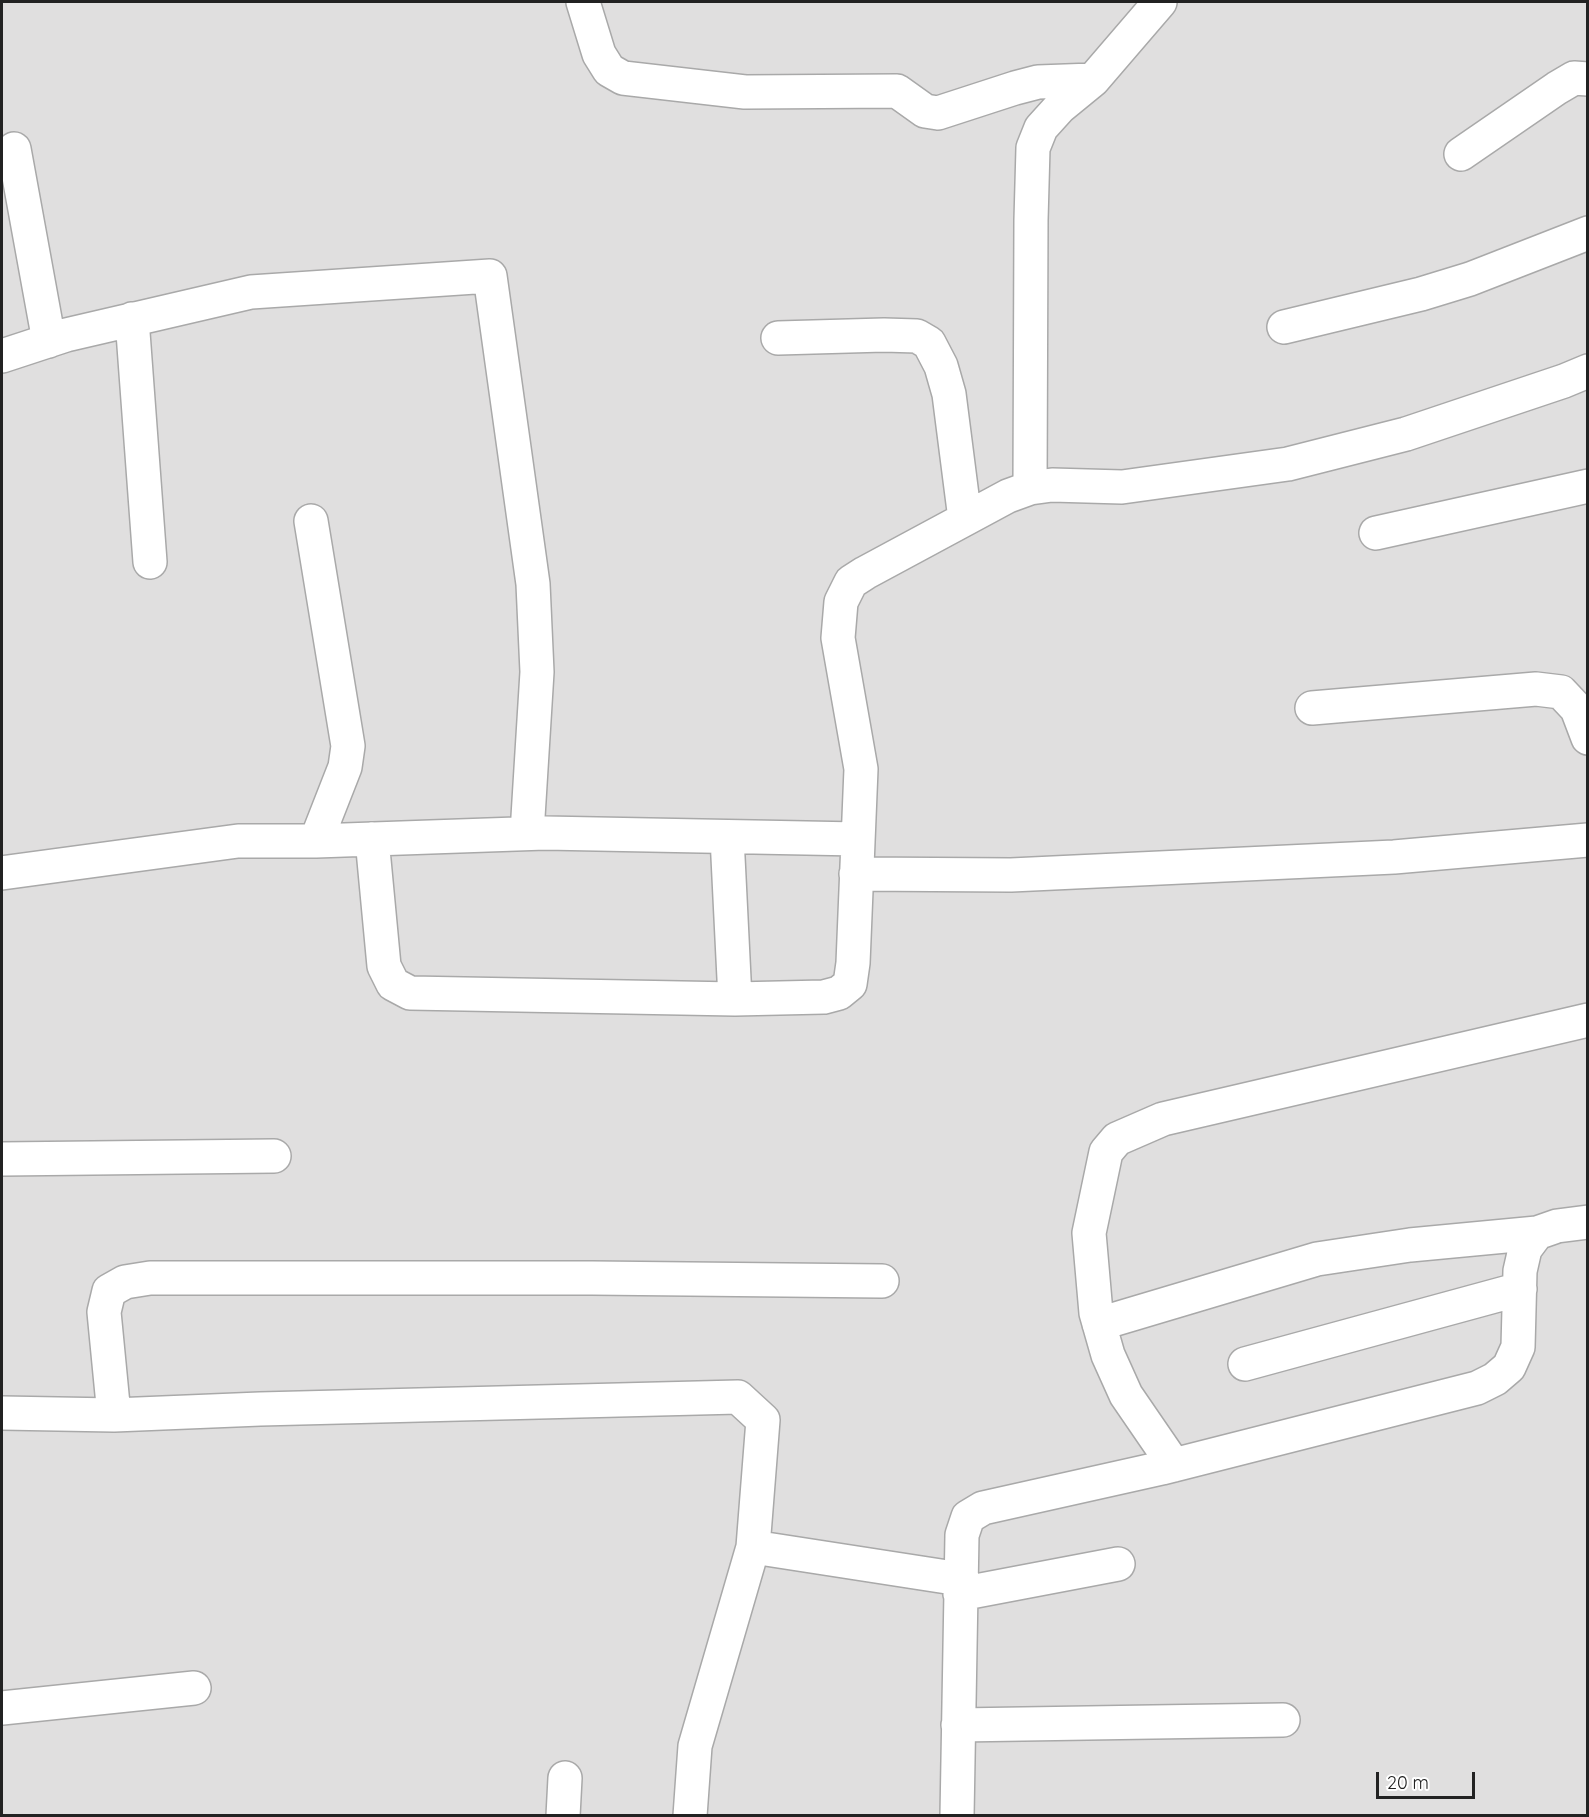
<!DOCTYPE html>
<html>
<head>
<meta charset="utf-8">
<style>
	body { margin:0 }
	#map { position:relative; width:1589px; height:1817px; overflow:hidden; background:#f2efe9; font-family:Quicksand,sans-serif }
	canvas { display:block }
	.frame { position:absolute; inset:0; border:3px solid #222; pointer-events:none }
	.scale { position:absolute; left:1376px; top:1772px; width:99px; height:27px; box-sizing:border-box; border:3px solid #222; border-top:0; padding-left:8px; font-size:18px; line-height:21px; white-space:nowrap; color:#222; -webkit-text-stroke:4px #fff; paint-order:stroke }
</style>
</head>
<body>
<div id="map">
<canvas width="1589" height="1817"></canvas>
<div class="frame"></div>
<div class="scale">20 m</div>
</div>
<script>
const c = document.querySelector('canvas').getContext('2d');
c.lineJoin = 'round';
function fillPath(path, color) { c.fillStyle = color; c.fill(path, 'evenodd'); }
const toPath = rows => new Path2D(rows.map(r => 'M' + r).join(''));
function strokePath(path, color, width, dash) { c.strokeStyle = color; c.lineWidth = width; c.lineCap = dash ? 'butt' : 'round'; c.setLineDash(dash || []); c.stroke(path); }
fillPath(toPath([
	[2,2,1587,2,1587,1815,2,1815]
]), '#e0dfdf');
const minor = toPath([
	[583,2,599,54,609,70,623,78,745,92,897,91,925,111,938,113,1015,88,1038,82,1093,80],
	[14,149,49,341],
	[1461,154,1557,88,1574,78,1588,79],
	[132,319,150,562],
	[1284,327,1421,294,1470,279,1588,233],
	[778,338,884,335,917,336,929,343,941,366,949,394,965,519],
	[2,356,66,335,251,292,490,276,533,584,537,672,527,833],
	[1030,488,1031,220,1033,148,1041,128,1060,107,1093,80,1160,2],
	[311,521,348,746,345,767,316,841],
	[1376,533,1588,486],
	[1312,708,1536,689,1561,692,1577,709,1588,738],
	[727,837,735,999],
	[372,839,384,966,393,984,410,993,735,999,824,997,839,993,850,984,853,963,861,769,838,638,841,602,851,582,865,573,1008,496,1030,488,1052,485,1122,487,1288,464,1406,434,1564,381,1588,371],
	[2,873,238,841,316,841,545,833,858,839],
	[856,874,1011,875,1394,857,1588,840],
	[2,1159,274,1156],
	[1099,1324,1317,1259,1410,1245,1537,1233],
	[1245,1364,1520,1289],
	[2,1413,114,1415,260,1409,738,1397,763,1420,753,1547],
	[114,1415,104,1312,109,1291,125,1282,150,1278,592,1278,882,1281],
	[1174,1465,1126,1395,1108,1355,1096,1313,1089,1233,1106,1152,1117,1139,1163,1119,1588,1020],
	[960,1594,1118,1564],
	[2,1708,194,1688],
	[958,1725,1283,1720],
	[563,1816,565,1778],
	[690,1816,695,1746,753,1547,960,1579],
	[957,1816,962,1535,968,1517,983,1508,1162,1468,1477,1388,1495,1379,1509,1367,1518,1347,1520,1271,1525,1249,1537,1233,1557,1226,1588,1222]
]);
strokePath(minor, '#a9a9a9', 36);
strokePath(minor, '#fff', 33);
</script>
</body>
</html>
